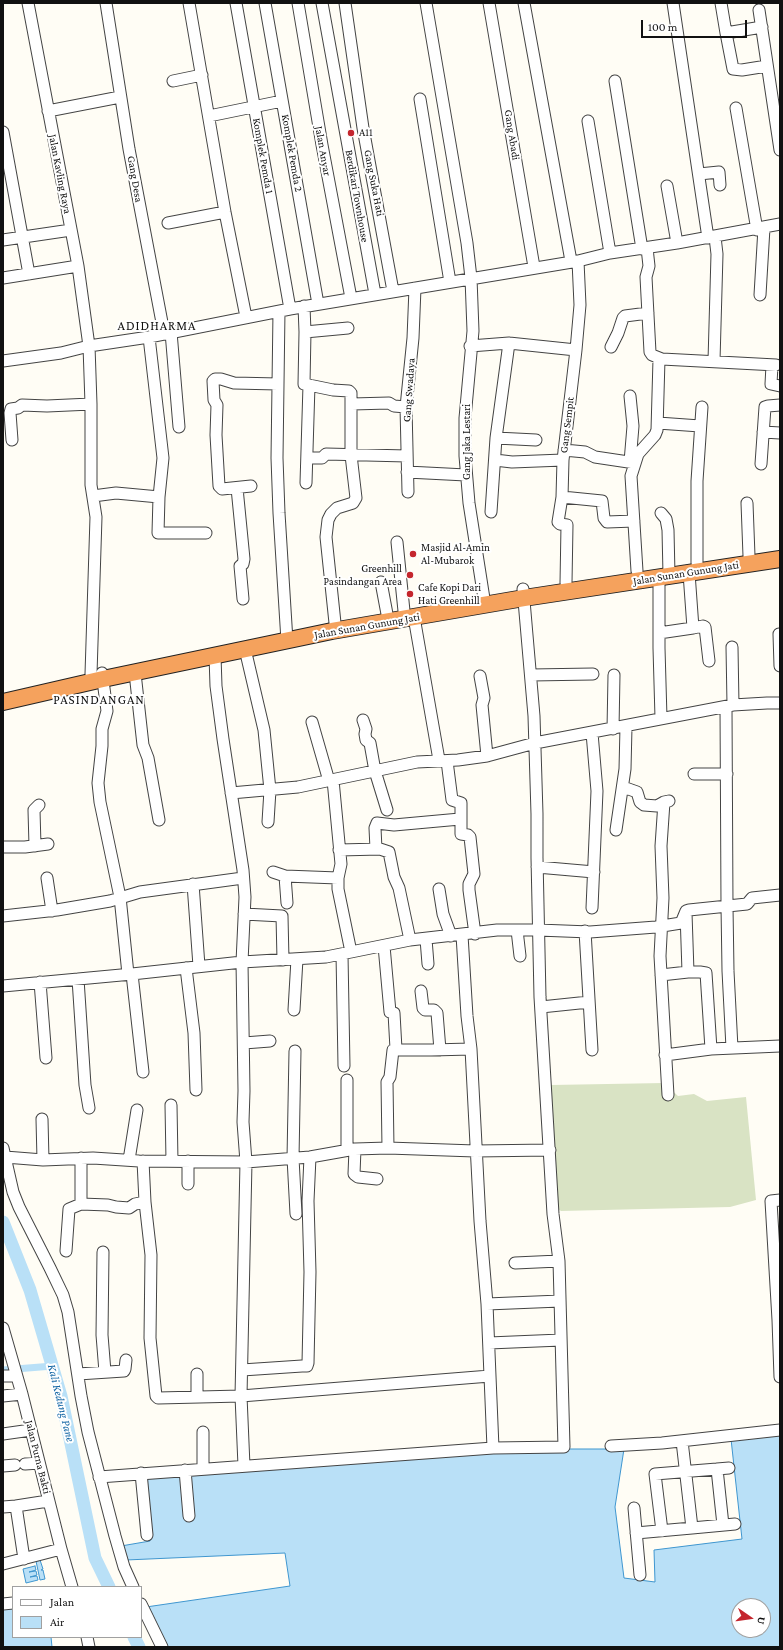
<!DOCTYPE html>
<html>
<head>
<meta charset="utf-8">
<style>
	body { margin:0 }
	#map { position:relative; width:783px; height:1650px; overflow:hidden; background:#fffdf5; font-family:"Crimson Pro",serif }
	canvas { display:block }
	.frame { position:absolute; inset:0; border:4px solid #111; pointer-events:none }
	.legend { position:absolute; left:12px; top:1586px; width:130px; height:52px; box-sizing:border-box; background:#fff; border:1px solid #a0a0a0; margin:0; padding:5px 7px; list-style:none; font-size:12px; color:#111 }
	.legend li { display:flex; align-items:center; gap:8px; height:20px }
	.legend b { width:20px; border:1px solid #a0a0a0 }
	.north { position:absolute; left:731px; top:1598px; width:40px; height:40px; box-sizing:border-box; background:#fff; border:1px solid #a0a0a0; border-radius:50%; rotate:103deg; font-size:11px; font-weight:700; line-height:16px; text-align:center; color:#111 }
	.north::after { content:''; display:block; margin:auto; width:14px; height:18px; background:#c4262e; clip-path:polygon(50% 0,100% 100%,50% 72%,0 100%) }
	.scale { position:absolute; left:641px; top:20px; width:106px; height:18px; box-sizing:border-box; border:2px solid #111; border-top:0; padding-left:5px; font-size:12px; line-height:14px; white-space:nowrap; color:#111; -webkit-text-stroke:3px #fff; paint-order:stroke }
</style>
</head>
<body>
<div id="map">
<canvas width="783" height="1650"></canvas>
<div class="frame"></div>
<ul class="legend">
<li><b style="height:5px;background:#fff"></b>Jalan</li>
<li><b style="height:11px;background:#b9e0f7"></b>Air</li>
</ul>
<div class="north">U</div>
<div class="scale">100 m</div>
</div>
<script>
const c = document.querySelector('canvas').getContext('2d');
c.lineJoin = 'round';
function fillPath(path, color) { c.fillStyle = color; c.fill(path, 'evenodd'); }
const toPath = rows => new Path2D(rows.map(r => 'M' + r).join(''));
function strokePath(path, color, width, dash) { c.strokeStyle = color; c.lineWidth = width; c.lineCap = dash ? 'butt' : 'round'; c.setLineDash(dash || []); c.stroke(path); }
function drawText(font, color, halo, rows, align = 'center') {
  c.font = font + ' "Crimson Pro",serif'; c.lineWidth = 4; c.setLineDash([]); c.textBaseline = 'middle'; c.strokeStyle = halo; c.fillStyle = color; for (const [text, x, y, turn = 0] of rows) {
    c.save(); c.translate(x, y); c.rotate((+turn || 0) * Math.PI / 180); c.textAlign = isNaN(turn) ? turn : align; if (halo) c.strokeText(text, 0, 0); c.fillText(text, 0, 0); c.restore();
  }
}
fillPath(toPath([
	[664,1083,678,1096,694,1094,707,1101,746,1097,756,1200,730,1207,561,1211,558,1209,551,1085]
]), '#d9e3c4');
const water = toPath([
	[780,1432,780,1647,164,1647,146,1607,290,1586,285,1553,126,1560,121,1546,150,1541,143,1475,562,1449,624,1449,615,1507,624,1578,655,1582,654,1550,742,1539,731,1439,780,1432],
	[739,1606,763,1606,763,1630,739,1630,739,1606],
	[40,1560,43,1569,41,1570,43,1570,45,1579,40,1580,36,1561,40,1560],
	[35,1566,36,1570,29,1572,36,1571,37,1575,30,1577,37,1576,38,1580,26,1583,23,1569,35,1566],
	[13,1607,13,1637,51,1637,52,1647,3,1647,3,1608,13,1607]
]);
fillPath(water, '#b9e0f7');
strokePath(water, '#3f96cf', 1);
strokePath(toPath([
	[3,1370,53,1366]
]), '#b9e0f7', 7);
strokePath(toPath([
	[3,1222,30,1290,61,1396,95,1558,109,1587],
	[134,1637,139,1647]
]), '#b9e0f7', 13);
const minor = toPath([
	[28,3,78,266,89,346,91,404,91,485,96,517,91,674],
	[106,3,129,149,164,333],
	[189,3,225,212,246,317],
	[236,3,290,309],
	[265,3,318,304],
	[298,3,322,145,351,298],
	[322,3,375,294],
	[345,3,363,128,393,291],
	[426,3,467,243,471,278,473,331,465,418,465,456,469,503,485,605],
	[489,3,534,267],
	[524,3,571,261],
	[673,3,708,238],
	[721,3,726,33,762,27],
	[759,10,780,150],
	[726,33,733,69,742,70,767,66],
	[173,81,202,75],
	[615,81,642,249],
	[420,99,450,282],
	[736,108,757,230],
	[48,111,120,97],
	[209,116,282,101],
	[588,121,610,253],
	[3,132,29,274],
	[699,174,719,172,720,185],
	[667,186,677,243],
	[168,223,225,212],
	[3,240,71,230],
	[647,248,649,266,646,277,647,296,650,352,652,355,662,359,776,365],
	[3,278,78,266],
	[760,295,764,228],
	[304,306,305,332,348,328],
	[279,311,277,458,279,513,287,641],
	[171,332,179,427],
	[305,332,304,384,333,390,349,391,351,393,351,455,356,498,353,503,337,508,331,514,328,520,326,537,335,623],
	[149,337,163,458,159,497,158,533,206,533],
	[470,346,509,343,576,350],
	[611,347,618,333,623,318,625,316,648,313],
	[3,361,61,353,89,346,149,337,290,309,578,261,610,253,677,243,780,224],
	[714,361,717,254,715,237],
	[772,365,771,384,780,386],
	[630,396,633,426,630,462],
	[352,404,389,403,394,406,406,407],
	[658,423,700,426],
	[763,432,780,433],
	[496,438,536,440],
	[12,440,10,413,11,409,18,408,22,405,47,406,91,404],
	[564,450,585,452,595,457,635,463],
	[307,458,322,458,326,454,407,456],
	[495,460,512,462,563,460],
	[761,464,765,407,768,406,780,405],
	[407,472,466,475],
	[306,483,309,385],
	[251,486,222,489,219,486,216,435,217,405,214,400,213,381,215,379,221,379,234,383,278,384],
	[237,488,244,559,243,564,240,566,243,599],
	[408,492,406,407,413,338,415,288],
	[93,496,116,493,159,497],
	[562,497,602,501,604,518,607,522,634,521],
	[747,503,749,556],
	[491,512,496,438,509,343],
	[661,513,666,519,668,530,669,575],
	[397,542,404,611],
	[697,563,697,481,702,407],
	[637,571,631,476,638,454,655,435,657,430,659,359],
	[689,573,693,628,703,626,705,627,709,661],
	[659,577,659,648,661,718],
	[381,582,387,614],
	[566,583,567,525,560,524,558,522,562,497,563,460,576,350,580,305,578,261],
	[414,617,439,760],
	[659,633,693,628],
	[779,634,780,666],
	[732,647,733,705],
	[245,649,264,730,270,790,268,822],
	[102,673,107,711,102,729,102,746,98,783,100,802,120,897,128,974],
	[135,673,143,745,148,758,159,820],
	[531,675,593,674],
	[480,676,484,698,482,705,487,756],
	[726,707,727,906,728,971,732,1048],
	[363,720,366,729,365,734,366,740,370,743,375,771,387,810],
	[312,722,329,781],
	[613,729,614,675],
	[447,761,452,800,461,803,461,834,468,835,470,837,474,874,469,884,469,890,475,934],
	[694,774,727,774],
	[333,780,341,864,338,878,338,889,351,952,410,940,497,930,538,930,590,932,656,927,681,923,686,911,689,910,747,904,752,898,780,895],
	[623,787,637,792,640,802,644,805,657,806,664,802,669,801],
	[231,793,298,787,417,762,458,760,487,756,535,743,733,705,767,703,780,703],
	[664,802,661,846,663,898,660,956,668,1095],
	[616,830,625,769,626,727],
	[35,846,34,810,39,805],
	[3,847,25,847,48,844],
	[376,849,375,828,377,823,394,825,460,819],
	[339,850,380,849,389,852,394,877,399,888,410,940],
	[537,867,594,872],
	[273,872,285,876,338,878],
	[285,876,287,903],
	[47,878,52,911],
	[193,884,199,966],
	[439,889,443,914,451,936],
	[592,908,597,791,592,733],
	[686,913,688,972],
	[244,914,282,916,283,960],
	[3,916,57,910,110,901,140,892,243,878],
	[517,930,520,956],
	[585,931,592,1050],
	[462,935,467,1016,471,1049,480,1221,487,1304,493,1448],
	[426,939,428,964],
	[384,946,390,1012,394,1013,396,1049],
	[342,954,344,1066],
	[186,968,194,1033,196,1090],
	[132,974,143,1072],
	[661,975,688,972,700,972,706,973,711,1049],
	[78,979,85,1085,89,1108],
	[40,982,46,1058],
	[3,986,132,974,242,962,245,897,243,870,223,739,216,686,215,656],
	[421,991,423,1008,425,1010,434,1010,437,1013,440,1050],
	[541,1007,589,1002],
	[294,1010,297,959],
	[244,1043,270,1041],
	[295,1051,293,1158,296,1214],
	[665,1055,711,1049,780,1046],
	[347,1080,347,1150],
	[171,1105,172,1161],
	[42,1119,43,1160],
	[3,1148,13,1192,19,1207,50,1268,63,1295,68,1312,81,1396,88,1432,115,1536,124,1567,133,1587],
	[388,1148,387,1082,390,1077,393,1050,431,1050,471,1049],
	[355,1149,354,1174,358,1177,377,1179],
	[5,1157,43,1160,93,1158,139,1161,246,1162,310,1157,355,1149,388,1148,475,1151,550,1150],
	[129,1160,137,1110],
	[143,1161,145,1202,151,1255,150,1338,156,1396,158,1398,241,1396,490,1376],
	[188,1161,188,1184],
	[780,1200,771,1201,778,1320,780,1377],
	[81,1204,108,1205,116,1207,129,1208,135,1204,145,1202],
	[66,1251,69,1209,81,1204,81,1158],
	[103,1252,102,1335,105,1372],
	[515,1263,559,1261],
	[487,1304,560,1301],
	[3,1328,22,1394,61,1549,72,1587],
	[489,1343,561,1340],
	[242,1370,302,1366,307,1366,308,1363,310,1272,308,1201,310,1157],
	[78,1374,124,1371,125,1369,126,1360],
	[197,1374,197,1397],
	[3,1376,16,1376],
	[3,1396,22,1394],
	[203,1432,203,1468],
	[3,1434,31,1430],
	[682,1441,692,1528,735,1524],
	[611,1446,662,1443,780,1430],
	[25,1464,39,1463],
	[3,1466,15,1465],
	[244,1466,241,1396,246,1162,243,1122,244,1091,242,962,326,957,351,952],
	[185,1470,189,1516],
	[141,1473,147,1535],
	[99,1477,493,1448,564,1447,559,1261,553,1214,540,997,537,858,537,814,534,716,523,589],
	[3,1507,16,1506],
	[634,1508,640,1575],
	[723,1525,717,1469,729,1468],
	[662,1531,655,1474,717,1469],
	[636,1533,692,1528],
	[24,1559,16,1506,48,1501],
	[3,1564,61,1549],
	[3,1604,13,1603],
	[141,1604,162,1647],
	[87,1637,89,1647]
]);
const highway = toPath([
	[3,702,103,679,332,631,524,598,780,559]
]);
strokePath(minor, '#444', 13);
strokePath(highway, '#222', 18);
strokePath(minor, '#fff', 11);
strokePath(highway, '#f5a25d', 16);
for (const [x, y, r, color] of [
	[351,133,4,"#c4262e"],
	[413,554,4,"#c4262e"],
	[410,575,4,"#c4262e"],
	[410,594,4,"#c4262e"]
]) { const dot = new Path2D(); dot.arc(x, y, r, 0, 2 * Math.PI); c.fillStyle = color; c.fill(dot); strokePath(dot, '#fff', 1.5); }
drawText('11px', '#111', '#fff', [
	["A11",359,133],
	["Masjid Al-Amin",421,548],
	["Al-Mubarok",421,561],
	["Greenhill",402,569,"right"],
	["Pasindangan Area",402,582,"right"],
	["Cafe Kopi Dari",418,588],
	["Hati Greenhill",418,601]
], 'left');
drawText('11px', '#111', '#fff', [
	["Gang Abadi",512,135,81],
	["Jalan Anyar",323,151,80],
	["Komplek Pemda 2",292,153,80],
	["Komplek Pemda 1",263,156,80],
	["Jalan Kavling Raya",60,174,79],
	["Gang Desa",135,179,80],
	["Gang Suka Hati",374,183,79],
	["Berdikari Townhouse",357,196,80],
	["Gang Swadaya",409,390,-86],
	["Gang Sempit",567,425,-83],
	["Gang Jaka Lestari",467,442,-90],
	["Jalan Sunan Gunung Jati",686,573,-9],
	["Jalan Sunan Gunung Jati",367,626,-10],
	["Jalan Purna Bakti",38,1457,76]
]);
drawText('italic 12px', '#1768a6', '#fff', [
	["Kali Kedung Pane",61,1403,76]
]);
c.letterSpacing = '1px';
drawText('13px', '#111', '#fff', [
	["ADIDHARMA",157,326],
	["PASINDANGAN",99,700]
]);
c.letterSpacing = '0px';
</script>
</body>
</html>
